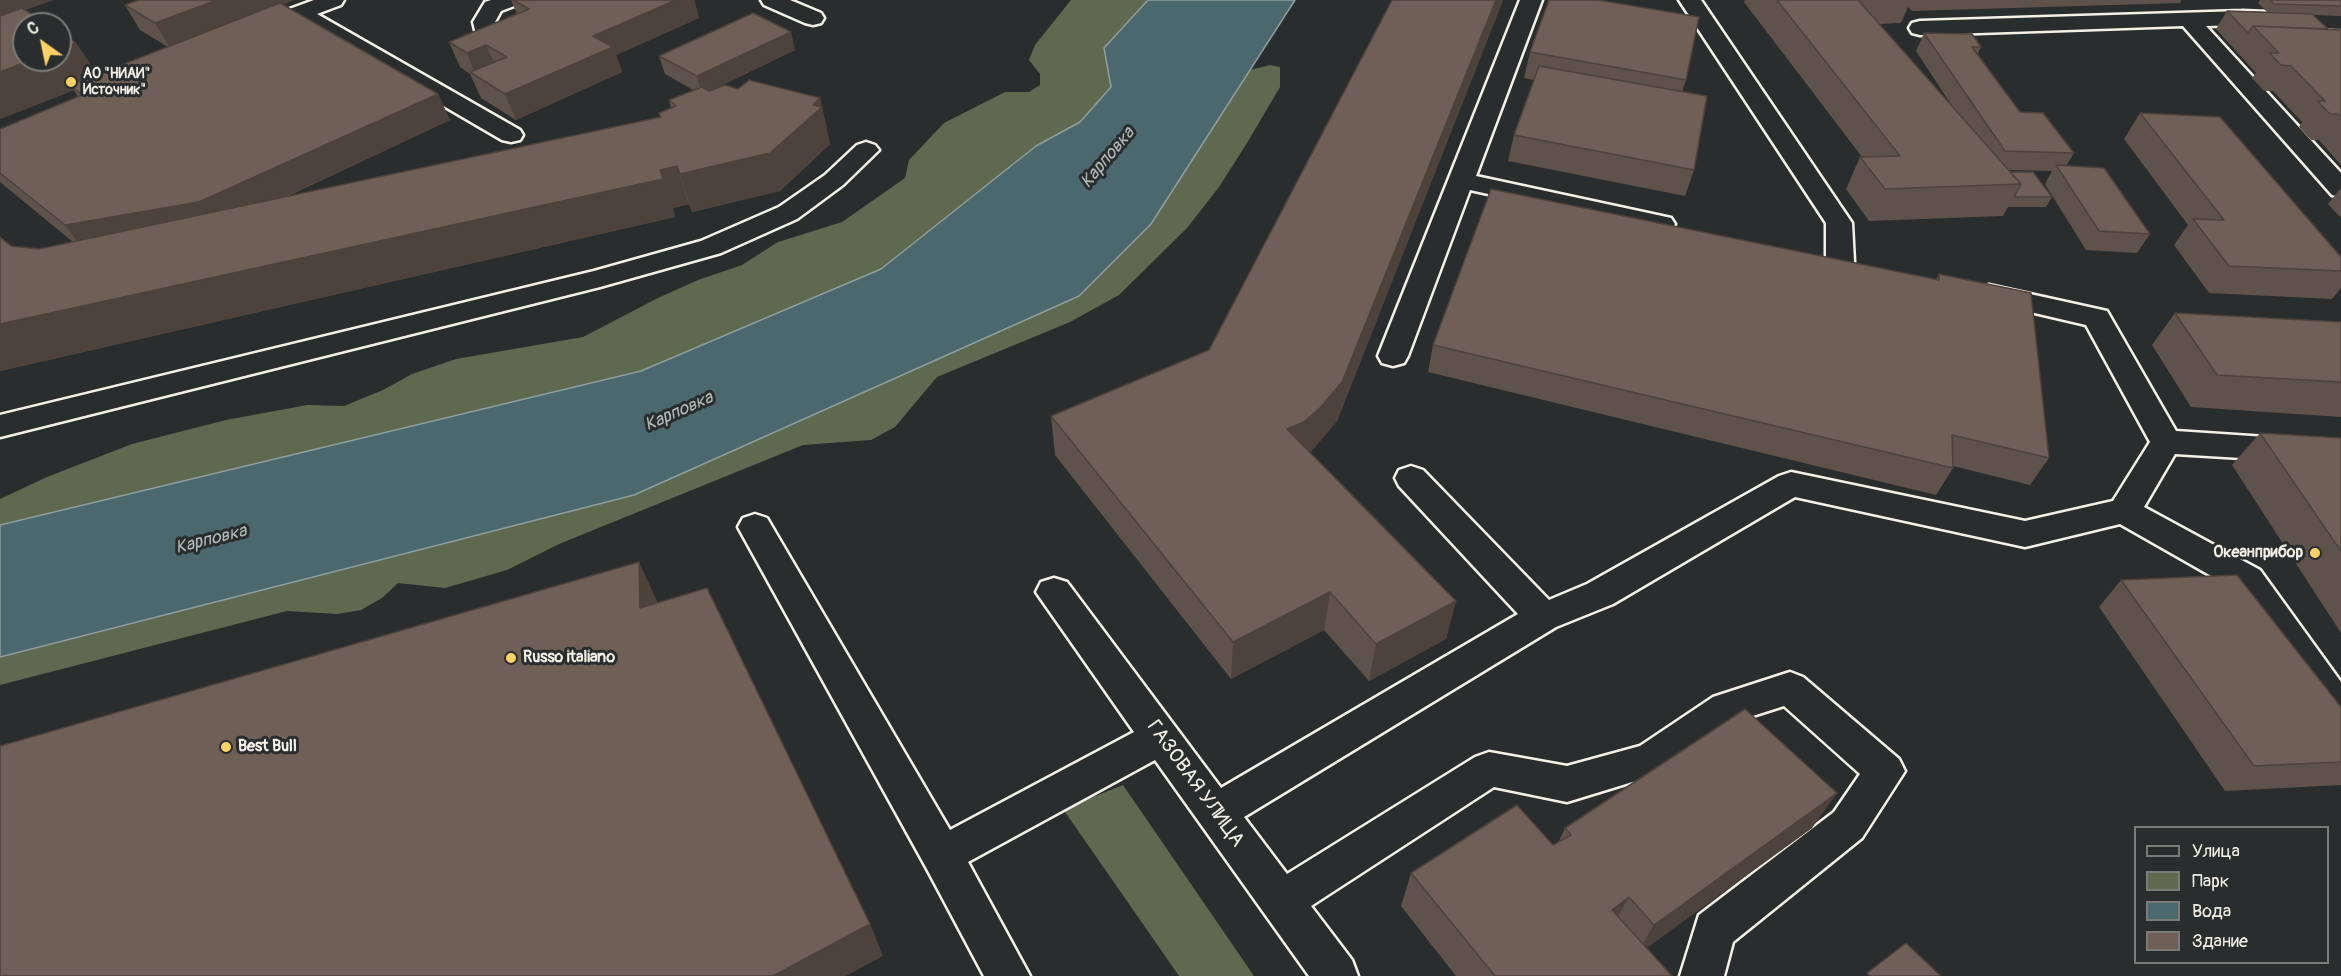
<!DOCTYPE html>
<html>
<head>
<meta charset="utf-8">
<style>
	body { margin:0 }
	#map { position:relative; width:2341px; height:976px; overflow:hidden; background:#2a2d2e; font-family:Pangolin,sans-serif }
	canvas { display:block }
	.legend { position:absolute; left:2134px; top:826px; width:195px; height:138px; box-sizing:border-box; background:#2a2d2e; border:2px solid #7b7b78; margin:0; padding:8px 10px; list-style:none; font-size:18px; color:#f4f1e8 }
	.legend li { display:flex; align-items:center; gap:12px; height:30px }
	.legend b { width:30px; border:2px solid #7b7b78 }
	.north { position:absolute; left:12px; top:12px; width:60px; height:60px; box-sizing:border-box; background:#2a2d2e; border:2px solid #7b7b78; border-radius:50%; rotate:327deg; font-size:16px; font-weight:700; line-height:24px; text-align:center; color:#f4f1e8 }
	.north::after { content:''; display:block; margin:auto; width:21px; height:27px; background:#ffd166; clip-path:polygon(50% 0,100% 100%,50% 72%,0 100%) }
</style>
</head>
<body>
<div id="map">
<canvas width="2341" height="976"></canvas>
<ul class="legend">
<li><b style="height:8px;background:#2a2d2e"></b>Улица</li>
<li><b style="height:16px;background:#5f6950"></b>Парк</li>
<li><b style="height:16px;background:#4b686e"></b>Вода</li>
<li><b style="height:16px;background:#6f5f56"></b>Здание</li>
</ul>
<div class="north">С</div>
</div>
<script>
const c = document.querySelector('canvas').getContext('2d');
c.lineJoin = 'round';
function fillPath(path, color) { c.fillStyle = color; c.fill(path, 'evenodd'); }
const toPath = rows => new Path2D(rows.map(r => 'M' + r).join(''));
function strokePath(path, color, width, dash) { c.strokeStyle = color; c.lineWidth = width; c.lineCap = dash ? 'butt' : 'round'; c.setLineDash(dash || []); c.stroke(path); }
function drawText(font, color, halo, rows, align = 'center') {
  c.font = font + ' Pangolin,sans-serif'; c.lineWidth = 6; c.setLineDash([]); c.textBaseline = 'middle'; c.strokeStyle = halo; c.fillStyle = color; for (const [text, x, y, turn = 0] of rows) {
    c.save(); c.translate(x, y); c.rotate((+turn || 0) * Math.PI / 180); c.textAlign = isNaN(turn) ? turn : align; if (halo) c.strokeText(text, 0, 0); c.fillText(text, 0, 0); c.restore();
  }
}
fillPath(toPath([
	[1071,0,1148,0,1104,48,1111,87,1080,122,1036,146,881,269,641,371,0,525,0,499,47,477,132,444,226,420,307,405,344,406,383,390,412,374,456,359,583,337,658,298,698,280,742,265,778,242,842,222,905,178,909,160,944,123,1005,92,1029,92,1040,85,1040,74,1029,60,1035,45],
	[1270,65,1280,67,1280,87,1247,143,1219,187,1187,228,1119,295,1070,322,937,377,895,427,871,440,803,445,559,544,507,570,445,588,398,583,382,598,361,610,337,614,287,611,0,685,0,657,634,495,1079,296,1151,224,1250,70],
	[1123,785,1254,976,1179,976,1063,809]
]), '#5f6950');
const water = toPath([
	[1148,0,1295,0,1151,224,1079,296,634,495,0,657,0,525,641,371,881,269,1036,146,1080,122,1111,87,1104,48,1148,0]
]);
fillPath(water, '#4b686e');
strokePath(water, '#8f9f9f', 1.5);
const minor = toPath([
	[314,0,344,0,341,5,317,14,520,130,523,135,520,140,511,142,502,140,298,21,284,26,276,24,273,19,276,14,314,0],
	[491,0,520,0,517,5,501,11,495,22,499,38,496,43,488,45,480,43,477,38,473,22,485,2,491,0],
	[761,0,790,0,821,13,824,18,821,23,813,25,805,23,764,5,761,0],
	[1520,0,1542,0,1476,176,1662,216,1671,218,1675,224,1671,230,1662,232,1470,190,1408,356,1404,363,1393,366,1382,363,1378,356,1520,0],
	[1679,0,1701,0,1852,223,1854,262,1850,268,1840,270,1830,268,1826,262,1826,223,1679,0],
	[2242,11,2341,15,2341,29,2242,25,2206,26,2341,173,2341,197,2332,195,2183,26,1920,35,1912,33,1909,28,1912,23,1920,21,2242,11],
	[866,142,875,145,879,150,843,185,797,219,721,253,600,287,0,437,0,415,594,271,701,241,779,207,825,175,857,145,866,142],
	[1989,285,2107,311,2176,431,2341,442,2341,464,2175,454,2144,507,2260,570,2341,682,2341,728,2327,723,2236,590,2120,524,2025,547,1795,497,1613,604,1556,627,1244,817,1287,874,1475,757,1489,752,1567,766,1640,746,1713,697,1790,672,1803,677,1899,759,1905,771,1862,838,1733,942,1724,976,1680,976,1699,915,1834,812,1860,774,1784,706,1740,720,1665,772,1567,802,1494,787,1311,906,1352,960,1358,976,1309,976,1155,760,968,862,1030,976,984,976,927,869,738,527,743,518,755,514,767,518,950,830,1134,732,1036,592,1041,582,1054,578,1067,582,1221,788,1518,614,1399,486,1395,478,1399,470,1411,466,1423,470,1549,600,1587,584,1779,476,1791,472,2025,521,2113,501,2150,442,2086,325,1979,300,1975,294,1979,288,1989,285]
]);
strokePath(minor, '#f4f1e8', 5);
fillPath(minor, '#2a2d2e');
fillPath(toPath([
	[0,0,25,10,76,43,97,75,168,47,140,30,125,5,138,0,294,0,282,5,438,94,450,120,286,197,660,117,659,113,671,108,669,100,693,90,665,74,659,56,795,50,710,91,738,89,820,98,830,144,780,191,692,212,689,204,673,208,675,217,0,371,11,246,39,249,73,242,0,182,0,129,78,97,74,90,0,119],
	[511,0,694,0,699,18,616,55,622,72,516,120,481,98,470,74,460,67,449,42,517,14],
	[1503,0,1337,421,1315,447,1310,452,1456,601,1446,639,1369,681,1324,630,1231,679,1055,455,1051,416,1209,350],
	[1745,0,2181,0,2180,3,1912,11,1908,7,1901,23,1879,24,1954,109,1916,51,1924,33,1981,47,1977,55,2020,112,2074,153,2066,166,2150,234,2137,253,2086,250,2045,184,2052,171,2009,170,2052,197,2046,207,2008,207,2003,216,1869,221,1846,189,1860,157,1862,157,1744,2],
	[2260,0,2341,0,2341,16,2313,15,2328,29,2341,30,2341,165,2319,140,2311,140,2299,127,2302,122,2273,91,2264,91,2252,78,2256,73,2216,29,2227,11,2267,12,2258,3],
	[1530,52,1686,80,1682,92,1694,170,1685,196,1508,161,1514,135,1534,80,1524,78],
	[2140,113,2341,257,2341,288,2332,299,2209,293,2174,245,2188,225,2124,139],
	[2341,188,2341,218,2328,204],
	[1939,274,2049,458,2030,485,1953,466,1953,468,1936,495,1428,372,1433,345,1936,280],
	[2175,313,2341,322,2341,417,2191,407,2152,345],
	[2260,433,2341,438,2341,633,2232,465],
	[2121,580,2341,707,2341,785,2225,791,2099,607],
	[1565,828,1812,828,1646,948,1672,976,1456,976,1401,906,1411,873,1553,845,1558,843]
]), '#5f524a');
fillPath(toPath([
	[0,0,54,0,0,19],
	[217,0,294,0,170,48,155,23],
	[676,0,694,0,699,18,616,55,622,72,516,120,505,94,593,36],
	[1496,0,1503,0,1337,421,1315,447,1300,461,1287,429],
	[791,32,795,50,702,95,697,76],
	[76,43,101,79,70,85,74,90,0,119,0,72,31,60,60,60,60,49],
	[486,45,497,70,477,78,467,53],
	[438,94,450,120,216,229,85,252,65,225],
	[820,98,830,144,780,191,692,212,680,174,813,105],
	[677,166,689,204,673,208,675,217,0,371,0,324],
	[639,562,657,601,659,646,640,608],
	[1330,592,1324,630,1231,679,1233,642],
	[1456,601,1446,639,1369,681,1376,644],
	[1837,793,1812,828,1634,957,1654,925],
	[1629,897,1610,930,1612,910],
	[870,924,883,956,846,976,773,976]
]), '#4e423c');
const building = toPath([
	[138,0,217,0,155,23,125,5,138,0],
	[513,0,676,0,593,36,613,47,505,94,470,72,507,57,486,45,467,53,449,42,529,9,513,0],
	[1392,0,1496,0,1342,382,1320,408,1304,422,1287,429,1456,601,1376,644,1330,592,1233,642,1051,416,1209,350,1392,0],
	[1549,0,1598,0,1699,17,1686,80,1530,52,1549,0],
	[1777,0,1858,0,2021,184,1885,189,1860,157,1900,156,1777,0],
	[2270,0,2341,0,2341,6,2274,4,2270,0],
	[280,3,438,94,199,202,65,225,0,173,0,129,82,95,70,85,280,3],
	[22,8,47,24,24,24,24,60,31,60,0,72,0,16,22,8],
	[2227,11,2312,14,2328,29,2253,26,2248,33,2227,11],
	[753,13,791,32,697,76,659,56,753,13],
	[2253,26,2341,30,2341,117,2338,114,2330,114,2317,101,2325,101,2291,66,2281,65,2269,53,2279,53,2253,26],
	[60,32,76,43,60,49,60,32],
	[1924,33,1972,34,1981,47,1972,47,2020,112,2043,113,2074,153,2005,151,1924,33],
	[1539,66,1707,96,1694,170,1514,135,1539,66],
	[749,80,820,98,813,105,822,107,770,153,680,174,677,166,660,170,663,179,0,324,0,237,11,246,39,249,661,117,659,113,676,106,669,100,702,87,709,91,725,85,738,89,749,80],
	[2140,113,2220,117,2341,257,2341,271,2229,266,2193,219,2224,220,2140,113],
	[2056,165,2104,168,2150,234,2099,231,2056,165],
	[2010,172,2033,172,2052,197,2014,197,2021,184,2010,172],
	[1491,189,1939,280,1939,274,2031,293,2049,458,1952,435,1953,468,1433,345,1491,189],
	[2175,313,2341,322,2341,382,2217,375,2175,313],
	[2260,433,2341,438,2341,551,2260,433],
	[639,562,640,608,707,588,870,924,773,976,0,976,0,746,639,562],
	[2237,575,2341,707,2341,762,2254,766,2121,580,2237,575],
	[1745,709,1837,793,1654,925,1629,897,1612,910,1672,976,1495,976,1411,873,1517,805,1553,845,1571,835,1565,828,1745,709],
	[1906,943,1941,976,1870,976,1867,973,1906,943]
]);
fillPath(building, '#6f5f56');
strokePath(building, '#4e423c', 1.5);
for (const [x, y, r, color] of [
	[71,82,6,"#ffd166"],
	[2315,553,6,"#ffd166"],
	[511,658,6,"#ffd166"],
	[226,747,6,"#ffd166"]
]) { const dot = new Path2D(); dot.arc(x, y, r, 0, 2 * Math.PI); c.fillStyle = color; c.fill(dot); strokePath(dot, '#2a2d2e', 2); }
drawText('bold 14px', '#f4f1e8', '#2a2d2e', [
	["АО \"НИАИ\"",83,74],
	["Источник\"",83,90]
], 'left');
drawText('bold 16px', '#f4f1e8', '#2a2d2e', [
	["Океанприбор",2303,553,"right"],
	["Russo italiano",523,658],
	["Best Bull",238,747]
], 'left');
drawText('italic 18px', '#b0bab7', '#2a2d2e', [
	["Карповка",1108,158,-50],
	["Карповка",679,412,-24],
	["Карповка",211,540,-14]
]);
drawText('20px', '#f4f1e8', '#2a2d2e', [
	["ГАЗОВАЯ УЛИЦА",1195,784,54]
]);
</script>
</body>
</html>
